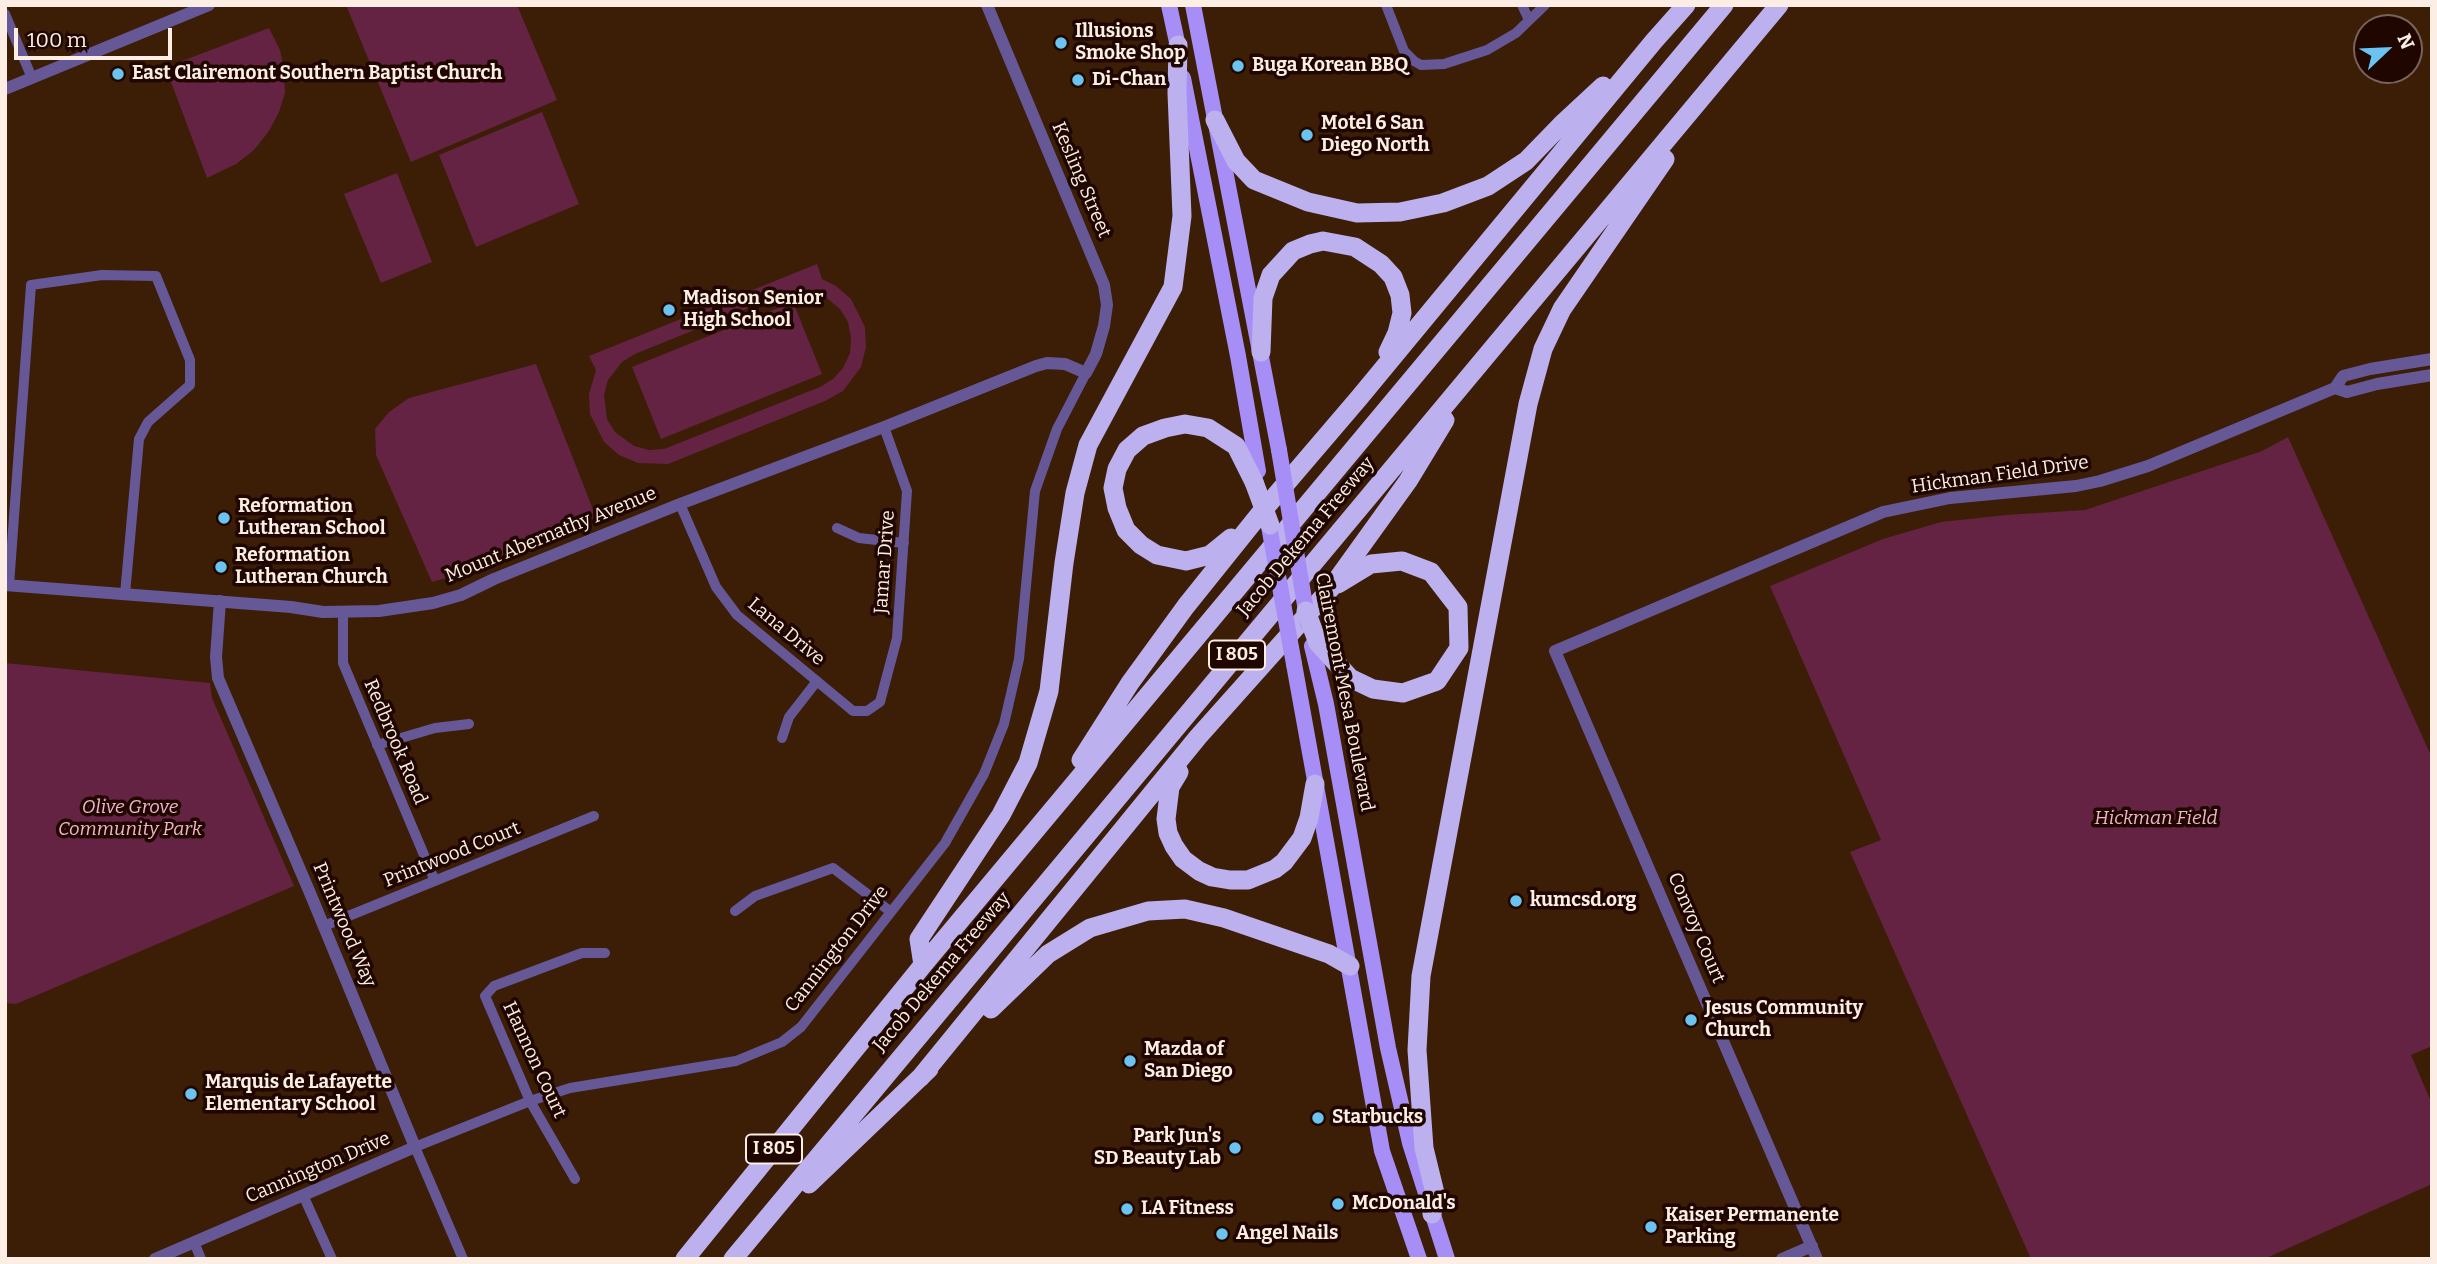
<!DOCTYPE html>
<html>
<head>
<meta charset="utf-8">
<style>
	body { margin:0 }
	#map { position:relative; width:2437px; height:1264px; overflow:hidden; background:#3c1d06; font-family:Bitter,serif }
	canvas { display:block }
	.frame { position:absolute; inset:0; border:7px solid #fceee5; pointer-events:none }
	.north { position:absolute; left:2353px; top:14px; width:70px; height:70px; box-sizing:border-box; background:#1f0700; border:2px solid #77635c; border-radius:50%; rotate:67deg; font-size:19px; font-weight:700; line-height:28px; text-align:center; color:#fceee5 }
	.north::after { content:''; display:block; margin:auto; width:24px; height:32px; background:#6ac3f1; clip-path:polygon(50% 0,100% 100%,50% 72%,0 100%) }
	.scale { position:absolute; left:14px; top:28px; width:158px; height:32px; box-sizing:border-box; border:4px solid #fceee5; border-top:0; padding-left:9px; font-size:21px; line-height:24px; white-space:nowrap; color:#fceee5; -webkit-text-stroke:5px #1f0700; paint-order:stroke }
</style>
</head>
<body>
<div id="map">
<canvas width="2437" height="1264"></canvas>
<div class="frame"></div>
<div class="north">N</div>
<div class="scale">100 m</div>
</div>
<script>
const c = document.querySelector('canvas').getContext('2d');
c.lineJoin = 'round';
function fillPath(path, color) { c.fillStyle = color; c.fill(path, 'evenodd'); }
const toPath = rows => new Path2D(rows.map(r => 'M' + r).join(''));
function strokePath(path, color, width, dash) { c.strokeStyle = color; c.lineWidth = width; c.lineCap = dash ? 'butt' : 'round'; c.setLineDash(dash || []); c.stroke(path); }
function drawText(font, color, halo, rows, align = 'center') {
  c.font = font + ' Bitter,serif'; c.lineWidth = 7; c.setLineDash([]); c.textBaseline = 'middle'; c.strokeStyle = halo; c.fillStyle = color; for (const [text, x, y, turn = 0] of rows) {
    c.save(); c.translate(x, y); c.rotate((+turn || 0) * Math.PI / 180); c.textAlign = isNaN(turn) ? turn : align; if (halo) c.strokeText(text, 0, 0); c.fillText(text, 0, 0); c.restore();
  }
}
fillPath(toPath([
	[346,5,517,5,557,100,411,162],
	[269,28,280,50,284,69,285,93,279,112,269,131,254,150,236,164,207,178,168,74,174,64],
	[542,112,579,204,476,247,439,155],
	[397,173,432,262,381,283,344,194],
	[817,264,822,279,836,286,851,299,865,327,866,347,861,367,843,391,825,401,668,464,638,463,619,455,604,442,590,414,589,394,596,370,589,356],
	[798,291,814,292,828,299,840,309,848,322,851,338,850,353,843,368,833,379,820,387,664,449,649,450,634,446,615,432,607,419,604,395,608,380,622,362,635,354,783,294],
	[793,302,822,374,661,439,632,367],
	[536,364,596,517,453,576,432,582,376,455,375,429,389,412,409,398],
	[2288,437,2432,758,2432,1046,2411,1055,2432,1104,2432,1184,2264,1259,2031,1259,1850,852,1881,840,1770,586,1883,539,1941,522,2006,515,2085,510,2262,451],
	[5,663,210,683,212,698,294,886,16,1004,5,1003]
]), '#642343');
strokePath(toPath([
	[1386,5,1404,51,1414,61,1421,65,1444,64,1487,50,1516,33,1545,5],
	[1522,5,1529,20],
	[5,14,32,78],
	[680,504,716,587,737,615,853,711,867,711,880,702,897,638,907,491,884,427],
	[837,528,859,538,904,543],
	[9,585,31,285,102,275,156,276,190,360,190,385,148,422,139,439,125,594],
	[343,612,343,663,435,881],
	[782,738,789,717,817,681],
	[377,745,435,728,469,724],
	[735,911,755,896,833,868,891,912],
	[324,926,594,816],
	[575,1179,530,1101,485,996,494,986,582,953,605,953],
	[303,1195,332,1259],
	[194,1242,201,1259],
	[463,1259,415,1147,530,1101,570,1088,736,1061,782,1042,801,1027,945,843,984,774,1004,724,1019,659,1035,491,1057,429,1086,373]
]), '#665897', 10);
strokePath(toPath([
	[5,89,209,5],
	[2335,388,2347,392,2377,384,2432,375],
	[5,585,291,607,323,612,379,611,433,603,461,595,494,579,680,504,884,427,1036,366,1047,363,1065,364,1086,373,1096,354,1104,326,1107,305,1104,285,987,5],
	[155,1259,415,1147,310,893,218,678,216,657,220,601],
	[1782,1259,1812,1246],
	[1817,1259,1555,651,1883,512,1950,498,2076,486,2100,481,2148,466,2335,388,2343,376,2370,369,2432,359]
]), '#665897', 12);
strokePath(toPath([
	[1169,5,1180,56],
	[1193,5,1279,450],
	[1183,78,1238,356,1258,471],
	[1312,646,1326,704,1388,1048,1410,1143,1447,1259],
	[1294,664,1382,1151,1419,1259]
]), '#a68ef6', 16);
strokePath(toPath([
	[1215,120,1236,161,1254,180,1308,202,1357,213,1400,212,1443,203,1488,186,1526,161,1561,125,1603,86],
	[1261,352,1263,298,1271,275,1293,251,1310,244,1323,241,1355,247,1381,264,1393,277,1400,295,1402,313,1397,333,1388,352],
	[1231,538,1210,555,1186,561,1157,555,1141,545,1126,530,1117,508,1113,488,1117,469,1127,450,1143,436,1165,428,1185,424,1208,428,1236,446,1254,482],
	[1318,643,1350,678,1373,689,1403,693,1437,681,1459,648,1458,607,1431,572,1402,561,1371,564,1338,584],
	[1081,760,1130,683,1186,606,1259,515,1359,398,1654,41,1686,5],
	[1179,772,1170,787,1166,819,1168,833,1174,846,1183,859,1199,871,1212,877,1230,880,1248,880,1275,869,1284,862,1302,838,1309,818,1315,784],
	[923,965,919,939,1001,815,1028,763,1049,691,1064,563,1075,493,1088,445,1173,287,1182,216,1177,93,1178,45],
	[991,1009,1048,954,1090,928,1148,911,1185,909,1224,918,1329,954,1350,966],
	[920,1078,1198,737,1331,588,1408,481,1445,420],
	[809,1184,929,1069],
	[1432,1214,1435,1193,1424,1148,1417,1050,1421,976,1528,404,1543,349,1562,309,1665,159],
	[685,1259,923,965,1724,5],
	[733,1259,1779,5]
]), '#bcb0ee', 19);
strokePath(toPath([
	[1279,450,1308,623],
	[1267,515,1294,664]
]), '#a68ef6', 16);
strokePath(toPath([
	[1254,482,1270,525],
	[1306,611,1318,643]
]), '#bcb0ee', 19);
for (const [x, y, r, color] of [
	[1061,43,7,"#6ac3f1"],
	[1238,66,7,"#6ac3f1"],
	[118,74,7,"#6ac3f1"],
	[1078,80,7,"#6ac3f1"],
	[1307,135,7,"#6ac3f1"],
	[669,310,7,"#6ac3f1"],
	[224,518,7,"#6ac3f1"],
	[221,567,7,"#6ac3f1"],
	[1516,901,7,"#6ac3f1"],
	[1691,1020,7,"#6ac3f1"],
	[1130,1061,7,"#6ac3f1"],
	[191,1094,7,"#6ac3f1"],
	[1318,1118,7,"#6ac3f1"],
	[1235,1148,7,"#6ac3f1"],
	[1338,1204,7,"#6ac3f1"],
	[1127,1209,7,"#6ac3f1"],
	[1651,1227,7,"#6ac3f1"],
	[1222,1234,7,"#6ac3f1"]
]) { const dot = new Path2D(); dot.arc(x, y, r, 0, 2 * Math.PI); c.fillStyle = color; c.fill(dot); strokePath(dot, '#1f0700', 2.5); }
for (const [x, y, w] of [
	[1237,655,56],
	[774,1149,56]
]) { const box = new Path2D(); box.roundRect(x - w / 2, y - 14.5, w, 29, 5); c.fillStyle = '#1f0700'; c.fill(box); strokePath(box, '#fceee5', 2); }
drawText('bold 18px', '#fceee5', null, [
	["I 805",1237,655],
	["I 805",774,1149]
]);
drawText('bold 19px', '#fceee5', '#1f0700', [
	["Illusions",1075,32],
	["Smoke Shop",1075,54],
	["Buga Korean BBQ",1252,66],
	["East Clairemont Southern Baptist Church",132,74],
	["Di-Chan",1092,80],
	["Motel 6 San",1321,124],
	["Diego North",1321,146],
	["Madison Senior",683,299],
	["High School",683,321],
	["Reformation",238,507],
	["Lutheran School",238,529],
	["Reformation",235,556],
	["Lutheran Church",235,578],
	["kumcsd.org",1530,901],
	["Jesus Community",1705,1009],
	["Church",1705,1031],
	["Mazda of",1144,1050],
	["San Diego",1144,1072],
	["Marquis de Lafayette",205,1083],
	["Elementary School",205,1105],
	["Starbucks",1332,1118],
	["Park Jun's",1221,1137,"right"],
	["SD Beauty Lab",1221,1159,"right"],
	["McDonald's",1352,1204],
	["LA Fitness",1141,1209],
	["Kaiser Permanente",1665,1216],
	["Parking",1665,1238],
	["Angel Nails",1236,1234]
], 'left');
drawText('19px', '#fceee5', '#1f0700', [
	["Kesling Street",1081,180,67],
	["Hickman Field Drive",2000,475,-8],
	["Mount Abernathy Avenue",551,535,-22],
	["Jacob Dekema Freeway",1306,537,-50],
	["Jamar Drive",885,562,-86],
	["Lana Drive",786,632,40],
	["Clairemont Mesa Boulevard",1344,692,79],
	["Redbrook Road",395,742,67],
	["Printwood Court",452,855,-22],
	["Printwood Way",344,925,67],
	["Convoy Court",1696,928,67],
	["Cannington Drive",837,949,-52],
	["Jacob Dekema Freeway",942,972,-50],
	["Hannon Court",534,1060,65],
	["Cannington Drive",318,1168,-23]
]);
drawText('italic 19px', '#f0b4cc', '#1f0700', [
	["Olive Grove",130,808],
	["Community Park",130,830],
	["Hickman Field",2156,819]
]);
</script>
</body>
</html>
